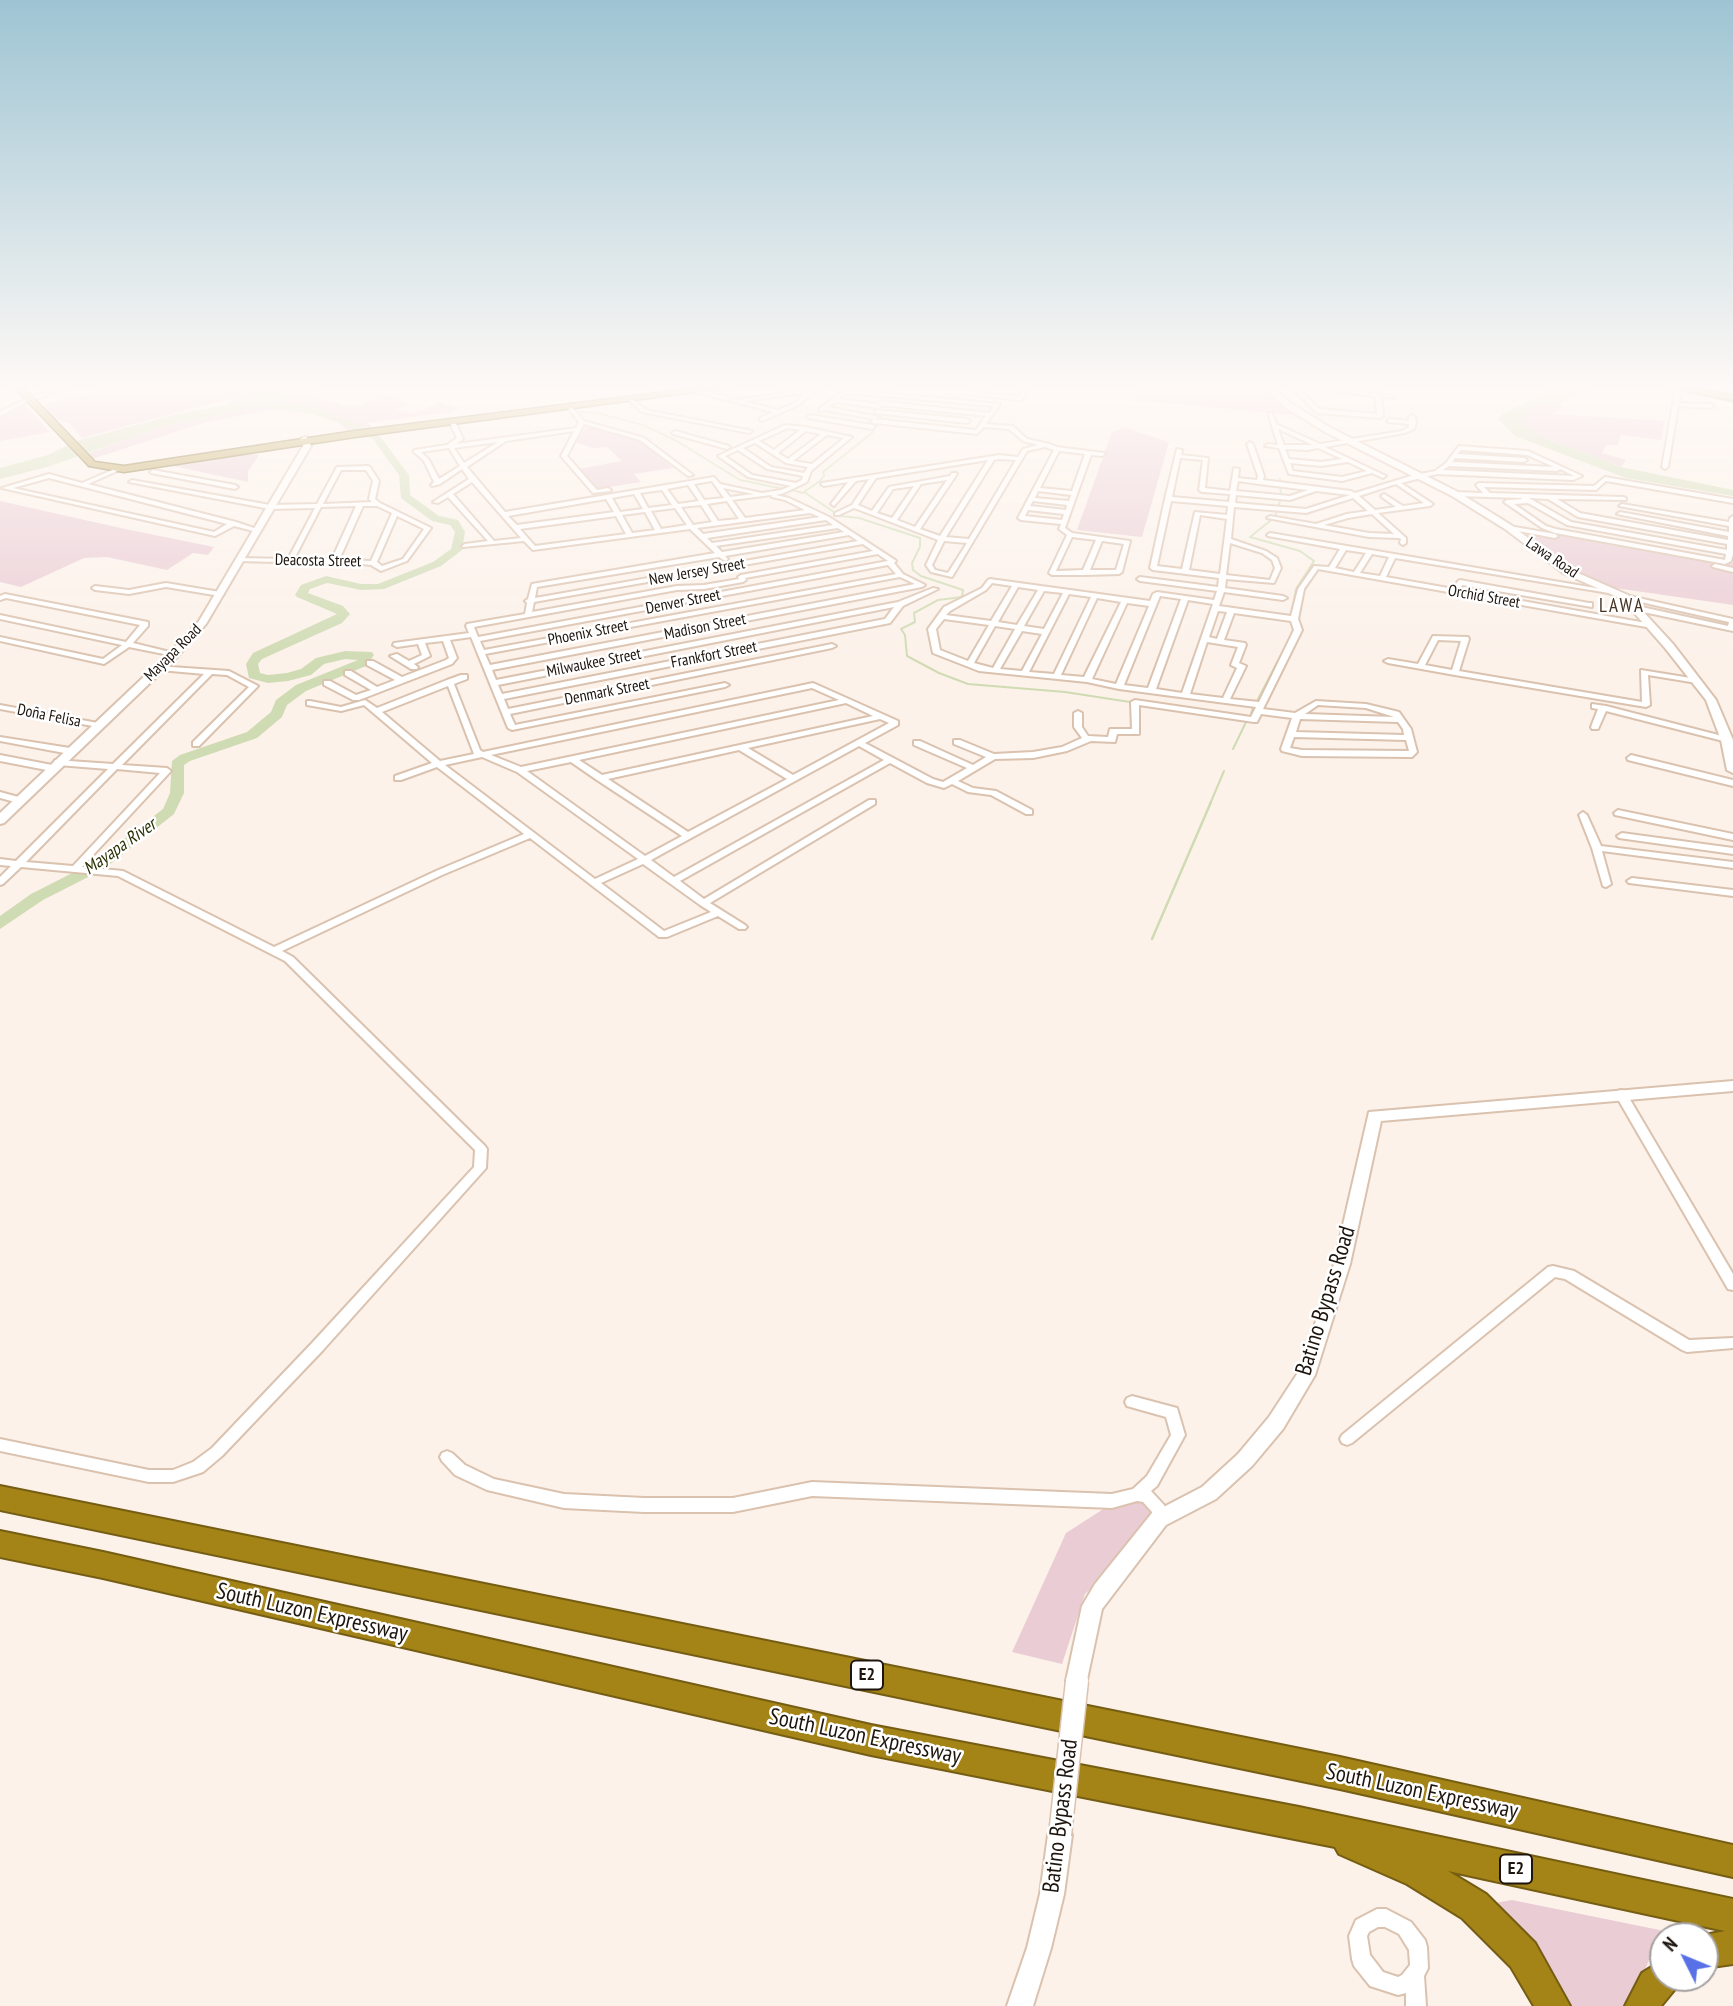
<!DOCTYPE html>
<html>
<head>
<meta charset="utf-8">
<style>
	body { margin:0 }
	#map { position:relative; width:1733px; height:2006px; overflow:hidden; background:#fcf2ea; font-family:"PT Sans Narrow",sans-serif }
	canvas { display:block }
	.north { position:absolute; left:1649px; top:1922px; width:70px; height:70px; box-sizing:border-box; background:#fff; border:2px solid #a5a19f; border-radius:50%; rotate:313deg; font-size:19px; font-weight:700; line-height:28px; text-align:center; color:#1d150e }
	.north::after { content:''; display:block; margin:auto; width:24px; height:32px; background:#5871e7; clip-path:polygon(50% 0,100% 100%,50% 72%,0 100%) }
</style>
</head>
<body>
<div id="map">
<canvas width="1733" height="2006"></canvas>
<div class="north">N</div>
</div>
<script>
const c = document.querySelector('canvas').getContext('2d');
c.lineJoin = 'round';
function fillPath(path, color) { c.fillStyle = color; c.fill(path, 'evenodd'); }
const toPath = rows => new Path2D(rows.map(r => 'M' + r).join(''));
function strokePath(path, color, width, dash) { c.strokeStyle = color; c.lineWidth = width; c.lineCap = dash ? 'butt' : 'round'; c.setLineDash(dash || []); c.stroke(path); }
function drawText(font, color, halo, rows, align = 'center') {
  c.font = font + ' "PT Sans Narrow",sans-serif'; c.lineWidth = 5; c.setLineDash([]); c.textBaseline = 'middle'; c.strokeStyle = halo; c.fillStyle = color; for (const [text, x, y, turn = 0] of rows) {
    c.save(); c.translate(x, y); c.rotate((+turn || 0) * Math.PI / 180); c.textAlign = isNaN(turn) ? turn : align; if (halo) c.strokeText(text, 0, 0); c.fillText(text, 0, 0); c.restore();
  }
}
fillPath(toPath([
	[119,387,280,387,225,405,235,400,232,398,82,438,69,423,53,419,43,405],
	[316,387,327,387,308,396,355,407,385,395,401,397,397,401,409,403,397,410,414,413,440,403,460,408,451,412,367,423,375,429,349,432,336,421,306,412,268,410,203,423,92,459,86,454,165,426,274,404],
	[1140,387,1262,387,1281,406,1300,416,1134,400],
	[1582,387,1591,387,1560,403,1562,408,1554,414,1665,421,1661,440,1621,435,1618,445,1606,445,1602,453,1626,460,1621,467,1537,435,1522,424,1522,417,1530,409,1554,402],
	[23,403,50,432,0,441,0,416],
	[588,424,639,440,673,468,634,474,641,482,597,489,579,469,622,461,607,447,593,448,575,442],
	[1126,428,1169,442,1142,537,1077,530,1112,432],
	[238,454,259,455,248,471,248,482,173,466],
	[0,501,125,529,214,547,208,555,193,553,167,570,107,557,84,558,21,587,0,582],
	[1518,527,1733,563,1733,605,1615,588,1581,574],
	[1144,1483,1166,1516,1085,1594,1062,1664,1012,1652,1066,1533],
	[1512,1900,1689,1936,1663,1936,1663,1952,1650,1958,1629,2006,1570,2006,1540,1955,1489,1904]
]), '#eaccd4');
fillPath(toPath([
	[280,387,316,387,274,404,165,426,47,467,0,479,0,468,48,455,76,441,173,415,225,405],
	[1560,387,1582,387,1554,402,1530,409,1523,417,1522,424,1537,435,1621,467,1733,490,1733,496,1626,478,1515,436,1499,420,1499,417,1507,411]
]), '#cfdbb3');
strokePath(toPath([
	[888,390,889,387],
	[581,412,597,413,643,425,675,440,740,480,784,489],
	[883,413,872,433,823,472,824,476,820,481,804,492,840,516,859,518,920,538,920,547,912,563,913,570,921,576,963,590,962,597,938,600,914,613,915,622,901,629,905,635,907,656,939,673,968,684,1065,692,1130,702],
	[1280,479,1281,498,1275,517,1250,537,1300,551,1314,561,1296,589,1291,616],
	[792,490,803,493],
	[1286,646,1294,629],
	[1257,701,1283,651],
	[1251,713,1253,708],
	[1233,749,1247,720],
	[1210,804,1224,771]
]), '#cfdbb3', 2);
strokePath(toPath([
	[1152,939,1211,802]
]), '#cfdbb3', 2.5);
fillPath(toPath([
	[257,401,315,408,354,422,379,435,409,475,410,495,439,516,458,520,465,532,462,550,441,566,384,589,361,590,327,583,310,589,308,593,343,606,350,614,342,623,262,659,258,664,260,673,268,675,287,673,301,669,316,658,345,651,372,652,374,655,366,666,306,691,287,705,282,717,257,738,190,761,184,765,184,793,174,814,104,869,43,900,0,929,0,916,31,894,92,863,163,809,170,793,172,761,180,755,247,732,271,712,276,700,296,685,358,660,345,659,324,664,311,675,288,681,268,683,249,678,246,664,253,653,337,614,297,597,295,595,301,585,326,576,361,584,378,584,433,562,451,549,455,532,450,525,432,521,401,498,399,475,373,439,348,426,311,413,254,406,252,404,257,401]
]), '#cfdbb3');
const minor = toPath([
	[61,387,69,387,29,401,0,416,0,412,27,398,61,387],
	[848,387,852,387,851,390,1000,404,986,424,1013,426,1027,439,1050,444,1057,447,1104,453,1105,454,1102,456,1091,455,1065,528,1072,533,1130,541,1122,572,1119,574,1085,575,1052,575,1049,573,1067,535,1059,529,1061,524,1021,520,1018,518,1054,450,1045,447,1027,451,952,577,931,572,926,565,938,540,854,508,839,515,835,515,835,513,852,505,869,479,856,481,834,506,831,504,848,482,824,486,821,484,822,483,999,455,1018,457,1023,449,1038,445,1023,441,1009,429,984,427,977,434,874,423,871,421,874,419,976,430,986,416,880,405,882,406,879,408,835,402,828,407,878,417,875,419,825,410,819,411,819,409,848,387],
	[847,393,994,406,989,413,880,401,877,403,879,404,839,399,847,393],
	[1059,451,1085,454,1072,491,1040,488,1059,451],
	[999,459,1016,460,969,539,946,537,994,460,999,459],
	[988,460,940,536,920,529,957,474,956,473,952,473,950,476,889,487,872,511,858,505,876,478,988,460],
	[947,480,915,527,897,520,921,484,947,480],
	[914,486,892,518,877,513,893,489,914,486],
	[1038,491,1071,495,1069,501,1035,498,1038,491],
	[1033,501,1067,505,1066,510,1030,506,1033,501],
	[1028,510,1064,514,1062,520,1025,516,1028,510],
	[1072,537,1096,540,1083,570,1056,571,1072,537],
	[944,541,967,543,948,573,935,570,932,565,944,541],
	[1102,541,1124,544,1116,570,1090,570,1102,541],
	[976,387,982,387,979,393,1019,396,1024,387,1030,387,1021,400,974,395,976,387],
	[1291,387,1297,387,1319,409,1377,414,1375,396,1301,387,1321,387,1396,396,1393,398,1381,396,1383,416,1380,418,1317,413,1291,387],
	[1676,387,1682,387,1679,403,1711,404,1714,406,1711,408,1678,406,1668,467,1665,469,1662,467,1676,387],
	[697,389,737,400,812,389,815,391,799,405,762,421,760,420,760,418,773,412,695,392,697,389],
	[806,393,795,403,778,410,743,401,806,393],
	[630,397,646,410,752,431,749,433,642,412,628,400,630,397],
	[570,405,584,421,644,438,693,475,688,476,640,440,584,424,567,456,597,490,608,488,611,490,610,491,593,493,561,456,574,431,506,441,467,467,505,512,714,477,720,484,762,493,781,490,791,486,748,477,718,456,785,425,805,427,852,437,811,471,807,482,784,493,776,495,789,498,829,517,895,560,896,561,894,563,903,574,925,585,922,587,492,670,496,680,898,602,933,588,938,589,903,606,890,623,504,699,508,709,832,644,836,646,832,648,510,714,515,725,725,683,729,685,725,687,512,730,508,728,471,637,450,640,457,658,452,664,359,700,353,700,324,685,324,681,330,681,356,695,371,690,345,675,345,671,351,671,377,687,395,680,367,665,367,661,373,661,402,677,446,660,449,658,443,641,425,643,430,656,414,664,418,667,417,669,411,669,390,656,397,654,409,661,422,655,418,644,397,647,393,645,394,643,469,633,466,626,467,624,525,614,527,603,525,601,528,599,532,584,715,553,690,529,533,550,524,541,463,547,462,546,465,544,488,541,448,497,438,503,433,502,469,479,462,469,440,484,432,486,431,485,434,482,424,461,414,452,414,450,447,445,457,438,449,421,452,419,455,421,463,439,456,444,576,428,579,422,567,407,570,405],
	[788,428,800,430,774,450,759,441,788,428],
	[806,431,821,434,788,459,778,453,806,431],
	[827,435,844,438,812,464,793,461,827,435],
	[498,442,464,463,454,448,498,442],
	[755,443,786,463,808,467,804,473,771,467,743,448,755,443],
	[449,448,460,466,439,479,429,460,421,452,449,448],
	[738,450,767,469,803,476,802,480,796,483,752,475,725,456,738,450],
	[712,481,724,498,704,500,694,484,712,481],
	[472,482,521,538,494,541,453,494,472,482],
	[688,485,699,501,678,504,667,489,688,485],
	[723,488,754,494,730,497,723,488],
	[662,490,672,505,648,508,640,493,662,490],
	[634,494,643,509,620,512,612,498,634,494],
	[771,495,772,497,785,500,805,510,745,518,732,500,771,495],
	[606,499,614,512,517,525,508,516,606,499],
	[727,501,739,519,718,521,707,504,727,501],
	[701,505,712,522,693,525,681,507,701,505],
	[675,508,687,525,661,529,651,511,675,508],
	[645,512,655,530,632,533,622,515,645,512],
	[810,513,820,517,703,534,697,528,810,513],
	[616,516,626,534,535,546,520,529,616,516],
	[826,520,833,525,712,543,707,538,826,520],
	[838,528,844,532,722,552,716,546,838,528],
	[849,535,858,541,535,598,537,587,719,557,725,561,728,559,725,556,849,535],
	[863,544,873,551,741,575,738,577,739,579,704,585,677,586,532,612,534,602,863,544],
	[878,554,888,561,478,637,474,627,677,590,704,589,743,582,746,580,745,578,878,554],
	[888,565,896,574,484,650,480,641,888,565],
	[900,577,915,584,490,665,485,654,900,577],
	[894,607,885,619,502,694,498,685,894,607],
	[877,410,967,419,970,421,967,423,875,413,875,411,877,410],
	[1268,413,1272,413,1276,424,1320,444,1402,431,1409,427,1409,424,1388,422,1387,421,1390,419,1409,421,1409,417,1412,415,1415,417,1416,423,1414,429,1405,433,1325,447,1386,476,1383,478,1372,473,1342,481,1289,474,1279,448,1265,446,1268,444,1278,445,1268,413],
	[1278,429,1313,445,1284,445,1278,429],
	[1318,448,1342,459,1321,462,1289,459,1285,449,1307,450,1318,448],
	[1348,462,1367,471,1342,477,1293,471,1290,463,1321,466,1348,462],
	[810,415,872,425,875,427,872,429,808,418,807,417,810,415],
	[675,431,729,446,730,447,727,449,673,434,672,433,675,431],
	[1250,442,1253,444,1264,476,1263,480,1351,491,1355,493,1411,476,1435,471,1446,463,1459,446,1528,451,1582,476,1573,480,1437,474,1401,483,1433,504,1430,506,1378,513,1406,538,1406,543,1403,545,1400,543,1401,539,1399,538,1369,537,1267,518,1270,516,1316,524,1347,514,1368,511,1353,498,1306,513,1234,507,1231,539,1266,551,1277,558,1281,568,1274,583,1226,579,1225,588,1283,596,1287,598,1283,600,1224,592,1219,606,1291,616,1298,589,1314,566,1329,567,1340,549,1268,536,1267,535,1270,533,1619,592,1621,593,1621,595,1395,558,1386,577,1454,589,1458,581,1460,580,1589,603,1592,603,1592,607,1462,585,1460,590,1652,624,1656,626,1652,628,1318,569,1304,589,1298,619,1302,630,1263,709,1295,713,1316,701,1366,704,1399,712,1411,729,1417,752,1412,757,1302,756,1282,751,1281,749,1292,718,1261,714,1257,722,1254,722,1139,705,1139,734,1117,734,1115,742,1091,741,1067,751,1033,758,995,759,958,781,973,788,996,791,1032,810,1032,814,1026,814,991,795,968,792,952,784,944,788,927,783,890,763,680,881,704,899,869,800,875,800,875,804,710,903,745,925,747,927,745,929,739,929,718,916,667,937,659,937,530,838,442,875,282,951,293,957,485,1146,487,1149,486,1168,323,1350,222,1456,203,1472,173,1482,149,1482,0,1451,0,1439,149,1470,173,1470,193,1462,212,1448,313,1342,474,1167,475,1150,285,961,118,876,21,867,3,884,0,885,0,877,11,866,0,865,0,859,16,861,108,769,58,765,54,762,55,760,113,764,204,674,160,670,157,670,157,666,229,671,258,686,199,746,193,746,193,742,249,687,227,675,212,674,122,765,167,768,171,771,82,867,123,871,274,947,436,871,524,834,437,767,401,780,395,780,395,776,432,763,364,705,341,711,307,705,307,701,310,701,341,707,365,700,377,708,447,680,461,675,467,675,467,679,454,684,480,750,483,752,813,683,898,721,898,725,865,743,933,779,943,782,967,768,914,745,914,741,920,741,973,765,986,757,954,744,954,740,960,740,994,754,1033,752,1062,747,1082,738,1074,727,1074,713,1078,711,1082,713,1082,727,1088,736,1108,737,1110,729,1132,729,1131,702,1135,700,1251,717,1256,707,1119,689,1087,682,979,671,933,653,928,629,944,607,982,588,988,580,990,579,1150,601,1153,594,1157,592,1214,600,1217,591,1140,581,1137,579,1140,577,1218,587,1219,578,1153,570,1150,568,1165,499,1177,449,1182,450,1181,455,1208,458,1205,488,1230,491,1234,468,1239,469,1238,478,1257,480,1258,476,1247,444,1250,442],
	[1461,450,1527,455,1554,467,1452,462,1455,458,1524,462,1527,460,1524,458,1457,454,1461,450],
	[1180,458,1203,460,1199,490,1202,492,1230,494,1229,502,1172,497,1180,458],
	[1449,466,1557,471,1560,469,1574,476,1443,470,1449,466],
	[1238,481,1259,484,1308,490,1290,496,1236,491,1238,481],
	[1396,484,1424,503,1403,506,1384,494,1381,496,1382,497,1396,507,1375,510,1359,496,1396,484],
	[1316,491,1350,495,1306,509,1235,503,1236,495,1290,500,1316,491],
	[1171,501,1228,506,1227,515,1195,512,1182,569,1157,566,1171,501],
	[1372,514,1394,534,1369,533,1324,525,1348,518,1372,514],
	[1200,515,1227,519,1220,574,1189,570,1200,515],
	[1230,543,1262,553,1272,560,1275,568,1270,580,1226,575,1230,543],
	[1346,550,1366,553,1354,572,1335,568,1346,550],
	[1372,554,1389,557,1380,576,1360,573,1372,554],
	[992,583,1012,586,991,621,946,615,950,611,986,590,992,583],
	[1018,587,1038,590,1017,625,998,622,1018,587],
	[1044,591,1063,593,1044,629,1024,626,1044,591],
	[1069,594,1091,597,1054,674,1029,672,1069,594],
	[1160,596,1181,599,1148,688,1124,685,1160,596],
	[1097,598,1121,602,1084,677,1061,675,1097,598],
	[1188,600,1213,604,1182,693,1156,689,1188,600],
	[1127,603,1149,606,1116,684,1092,679,1127,603],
	[1218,611,1227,612,1217,639,1209,637,1218,611],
	[1234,613,1291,621,1294,630,1259,702,1230,699,1246,666,1239,663,1246,645,1245,643,1224,640,1234,613],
	[944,619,989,625,968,661,940,650,936,629,944,619],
	[995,626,1015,629,993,668,974,663,995,626],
	[1022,631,1042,634,1022,671,1000,669,1022,631],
	[1207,642,1238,647,1231,665,1237,668,1223,698,1190,694,1207,642],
	[448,686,474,754,440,761,382,712,448,686],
	[812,688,839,700,521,767,491,755,812,688],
	[846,703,873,716,602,775,579,760,846,703],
	[1318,705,1366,708,1394,717,1305,714,1318,705],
	[880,719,889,723,793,775,748,748,880,719],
	[1300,719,1398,722,1403,729,1404,735,1296,732,1300,719],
	[1294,737,1406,740,1409,751,1302,750,1290,748,1294,737],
	[859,746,884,760,674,877,651,860,859,746],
	[739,750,787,779,688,832,608,779,739,750],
	[482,757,517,772,638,859,595,879,445,765,482,757],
	[571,762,597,780,682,836,645,856,527,771,571,762],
	[117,769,160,773,73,866,26,862,117,769],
	[643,864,700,905,711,912,664,931,601,883,643,864],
	[368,466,370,467,379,481,375,499,380,503,431,528,407,561,381,571,371,565,362,564,237,561,237,559,239,558,288,559,315,508,270,509,129,482,132,480,270,505,317,504,337,467,368,466],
	[341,470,366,470,373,481,369,499,372,502,323,504,341,470],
	[356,506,332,559,294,559,321,507,356,506],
	[363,506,377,506,392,513,371,561,339,560,363,506],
	[397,516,424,529,403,559,382,566,377,562,397,516],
	[117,468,122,469,88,484,236,522,260,530,257,532,234,526,215,536,2,488,49,474,82,483,117,468],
	[49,478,227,524,214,532,13,488,49,478],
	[153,470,235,485,238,487,235,489,151,473,150,472,153,470],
	[1605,477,1733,499,1733,503,1606,481,1596,490,1484,487,1490,493,1624,497,1626,498,1626,500,1557,499,1580,513,1728,540,1728,536,1617,514,1620,512,1729,532,1729,526,1619,506,1622,504,1729,522,1730,518,1733,516,1733,554,1731,561,1725,564,1555,533,1542,528,1504,502,1507,500,1522,499,1521,498,1455,496,1452,494,1455,492,1483,493,1476,485,1479,483,1594,486,1605,477],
	[1529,498,1548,499,1578,517,1727,544,1727,550,1571,522,1529,498],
	[1528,503,1567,525,1726,554,1725,560,1556,529,1546,526,1514,504,1528,503],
	[1509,526,1555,534,1558,536,1555,538,1507,529,1507,527,1509,526],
	[1715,564,1733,568,1733,572,1713,567,1712,566,1715,564],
	[166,583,220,592,224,594,220,596,166,587,129,594,95,590,92,588,95,586,129,590,166,583],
	[5,594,148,622,148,626,133,643,178,654,174,656,129,647,104,664,0,641,0,637,103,659,122,645,0,619,0,615,126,642,140,625,6,598,0,600,0,596,5,594],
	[1625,595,1733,619,1733,631,1634,610,1633,608,1637,606,1728,626,1729,622,1623,598,1621,597,1625,595],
	[1433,636,1468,637,1469,639,1459,671,1642,702,1641,670,1697,679,1701,681,1697,683,1648,675,1650,705,1646,707,1455,675,1388,663,1384,661,1388,659,1418,664,1433,636],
	[1438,640,1461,641,1452,670,1425,665,1438,640],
	[1592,704,1606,706,1730,738,1731,740,1727,742,1606,711,1598,729,1592,729,1591,727,1598,709,1592,708,1592,704],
	[0,705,98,723,102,725,98,727,0,709,0,705],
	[0,737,70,748,74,751,70,754,0,741,0,737],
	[0,755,52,765,56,768,52,771,0,761,0,755],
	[1631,755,1733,780,1733,786,1628,760,1627,758,1631,755],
	[0,792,22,798,23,800,19,803,0,798,0,792],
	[1618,810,1733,834,1733,840,1615,815,1614,813,1618,810],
	[1583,812,1587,815,1601,846,1733,862,1733,868,1602,851,1611,884,1606,887,1603,886,1592,848,1579,815,1583,812],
	[1622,833,1733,848,1733,854,1619,838,1617,836,1622,833],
	[1632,878,1733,890,1733,896,1629,883,1627,881,1632,878],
	[1621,1090,1625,1091,1733,1274,1733,1290,1728,1289,1615,1094,1617,1091,1621,1090],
	[1553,1266,1574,1271,1689,1340,1733,1338,1733,1348,1687,1352,1682,1350,1565,1279,1555,1277,1352,1443,1347,1445,1342,1443,1340,1439,1342,1435,1548,1267,1553,1266],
	[1132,1396,1177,1408,1185,1435,1157,1486,1151,1491,1164,1505,1166,1510,1166,1519,1164,1524,1159,1526,1154,1524,1152,1512,1143,1502,1137,1501,1112,1508,812,1496,733,1512,644,1512,564,1508,487,1490,455,1475,442,1461,440,1457,442,1453,447,1451,452,1453,465,1465,494,1479,564,1494,644,1498,733,1498,812,1482,1112,1494,1133,1489,1147,1476,1171,1435,1166,1417,1127,1406,1125,1402,1127,1398,1132,1396],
	[1377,1909,1386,1909,1411,1922,1425,1940,1427,1947,1428,1968,1424,1976,1426,2006,1406,2006,1406,1993,1398,1995,1370,1986,1354,1966,1352,1959,1349,1936,1356,1920,1377,1909],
	[1378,1927,1385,1927,1399,1934,1409,1950,1410,1965,1402,1975,1398,1977,1383,1972,1370,1955,1367,1936,1369,1932,1378,1927]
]);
const secondary = toPath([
	[1264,387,1271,387,1292,404,1331,428,1458,492,1511,525,1569,569,1628,595,1673,644,1716,700,1733,740,1733,773,1727,770,1721,740,1706,700,1665,648,1622,599,1563,573,1505,529,1452,496,1325,432,1286,408,1264,387],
	[304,437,307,437,311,446,206,624,178,656,4,823,0,824,0,813,170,652,199,621,303,446,300,439,304,437],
	[1733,1081,1733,1091,1381,1121,1350,1264,1315,1375,1283,1429,1252,1466,1216,1499,1166,1525,1102,1609,1085,1689,1077,1692,1069,1689,1066,1681,1082,1606,1095,1584,1152,1513,1202,1487,1238,1454,1269,1417,1301,1368,1334,1264,1369,1112,1733,1081],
	[1060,1823,1068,1827,1072,1835,1064,1894,1051,1948,1033,2006,1007,2006,1027,1948,1040,1894,1048,1835,1052,1827,1060,1823]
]);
const trunk = toPath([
	[14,387,23,387,95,462,124,466,355,431,706,387,732,387,355,437,124,472,89,466,14,387],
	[1668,387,1688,387,1733,395,1733,401,1668,387]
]);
const motorway = toPath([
	[0,1486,1340,1757,1733,1845,1733,1877,1340,1789,0,1510,0,1486],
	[0,1531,103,1552,871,1725,1299,1807,1733,1899,1733,1964,1705,1968,1705,1936,1700,1936,1725,1931,1448,1871,1486,1894,1535,1943,1570,2006,1534,2006,1511,1967,1462,1918,1407,1884,1339,1854,1335,1847,871,1755,103,1578,0,1557,0,1531],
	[1663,1960,1663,1978,1680,1978,1675,1989,1661,2006,1625,2006,1642,1973,1663,1960]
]);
strokePath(minor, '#dac2af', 4);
strokePath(secondary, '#dac2af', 4);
strokePath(trunk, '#755d13', 3);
strokePath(motorway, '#755d13', 4);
fillPath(minor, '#fff');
fillPath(secondary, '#fff');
fillPath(trunk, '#b69c44');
fillPath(motorway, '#a48416');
const secondaryBridge = toPath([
	[1060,1835,1077,1681]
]);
strokePath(secondaryBridge, '#dac2af', 25, []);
strokePath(secondaryBridge, '#fff', 22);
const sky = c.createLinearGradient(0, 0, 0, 668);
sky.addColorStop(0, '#9ec4d3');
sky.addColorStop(0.58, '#fef9f6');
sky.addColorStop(1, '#fef9f600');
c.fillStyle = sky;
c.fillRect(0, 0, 1733, 668);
drawText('16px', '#1d150e', '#fff', [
	["Lawa Road",1552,558,34],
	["Deacosta Street",318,561,1],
	["New Jersey Street",697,572,-10],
	["Orchid Street",1484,597,10],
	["Denver Street",683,602,-11],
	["Madison Street",705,627,-11],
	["Phoenix Street",588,633,-11],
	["Mayapa Road",173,653,-45],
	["Frankfort Street",714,655,-11],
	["Milwaukee Street",594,663,-11],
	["Denmark Street",607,692,-11],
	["Doña Felisa",49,716,11]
]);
drawText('italic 18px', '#293204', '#fff', [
	["Mayapa River",120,847,-35]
]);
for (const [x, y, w] of [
	[867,1675,32],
	[1516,1869,32]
]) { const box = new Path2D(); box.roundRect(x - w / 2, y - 14.5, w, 29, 5); c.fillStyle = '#fff'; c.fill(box); strokePath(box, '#1d150e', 2); }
drawText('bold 18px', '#1d150e', null, [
	["E2",867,1675],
	["E2",1516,1869]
]);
c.letterSpacing = '2px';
drawText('19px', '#463424', '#fff', [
	["LAWA",1622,607]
]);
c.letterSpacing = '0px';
drawText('23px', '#1d150e', '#fff', [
	["Batino Bypass Road",1326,1301,-73],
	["South Luzon Expressway",312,1613,13],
	["South Luzon Expressway",865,1737,12],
	["South Luzon Expressway",1422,1792,12],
	["Batino Bypass Road",1061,1816,-83]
]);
</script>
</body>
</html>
